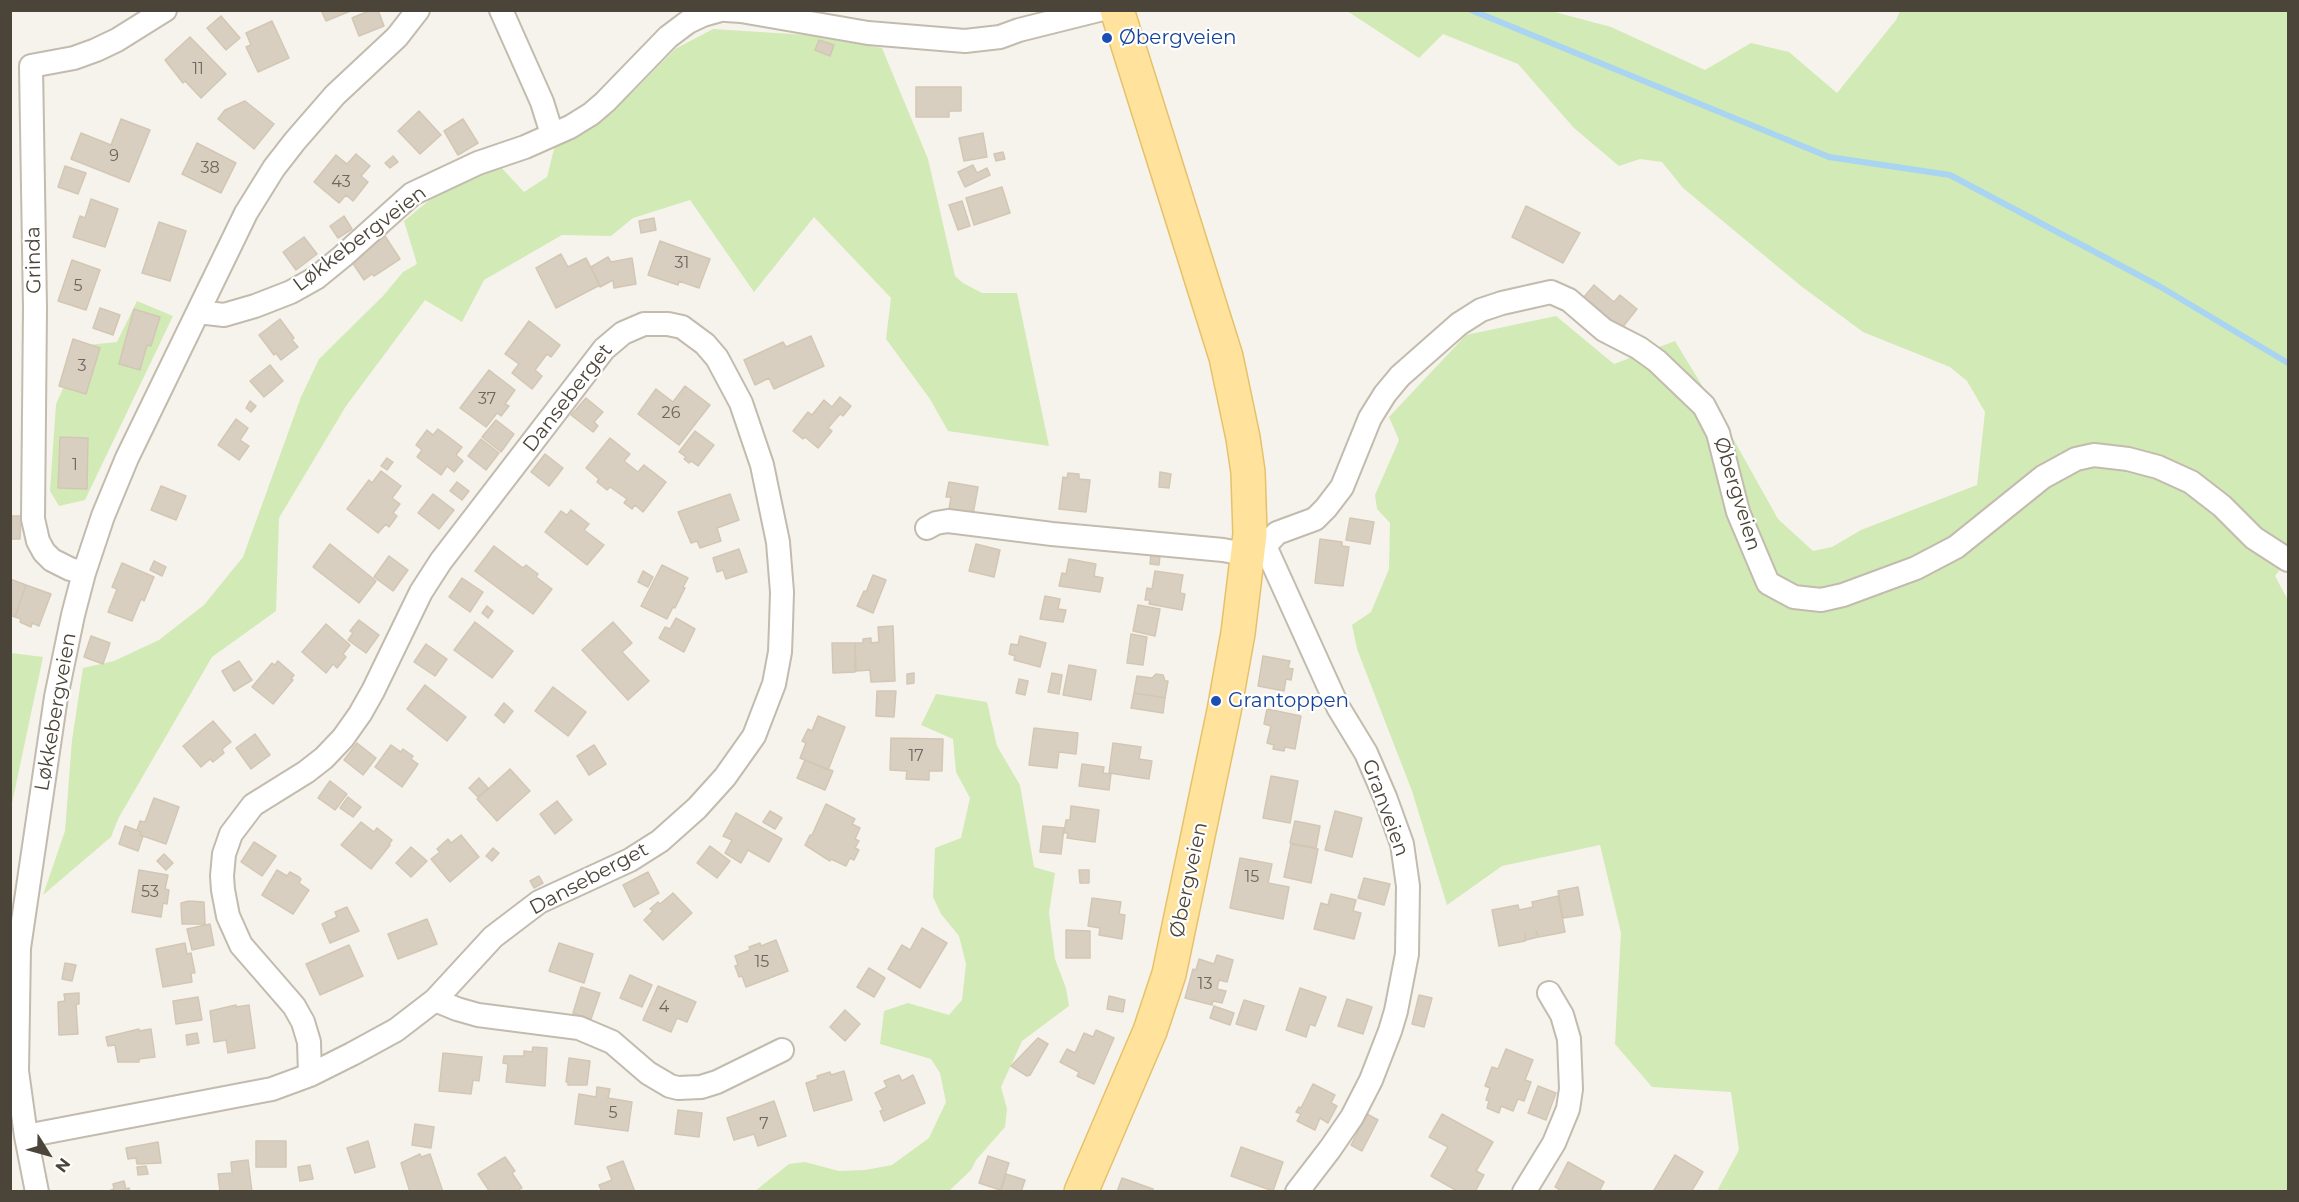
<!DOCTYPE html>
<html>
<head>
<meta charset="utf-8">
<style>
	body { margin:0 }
	#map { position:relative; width:2299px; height:1202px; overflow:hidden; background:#f6f3ec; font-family:Montserrat,sans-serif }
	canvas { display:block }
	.frame { position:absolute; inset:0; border:12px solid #4b4439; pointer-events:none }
	.north { position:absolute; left:18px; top:1124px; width:60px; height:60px; -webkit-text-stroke:4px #fff; paint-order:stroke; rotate:127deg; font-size:16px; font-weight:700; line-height:24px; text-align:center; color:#4b4439 }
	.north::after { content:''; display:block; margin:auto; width:21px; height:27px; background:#4b4439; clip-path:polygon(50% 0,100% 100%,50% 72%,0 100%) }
</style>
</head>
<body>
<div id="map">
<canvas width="2299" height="1202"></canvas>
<div class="frame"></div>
<div class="north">N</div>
</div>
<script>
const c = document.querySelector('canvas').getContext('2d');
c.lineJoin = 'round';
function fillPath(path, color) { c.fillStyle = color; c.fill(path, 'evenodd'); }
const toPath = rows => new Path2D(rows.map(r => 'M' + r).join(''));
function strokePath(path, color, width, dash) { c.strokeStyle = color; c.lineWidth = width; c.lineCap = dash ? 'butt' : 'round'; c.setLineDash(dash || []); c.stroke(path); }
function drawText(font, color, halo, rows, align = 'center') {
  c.font = font + ' Montserrat,sans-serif'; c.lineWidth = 4.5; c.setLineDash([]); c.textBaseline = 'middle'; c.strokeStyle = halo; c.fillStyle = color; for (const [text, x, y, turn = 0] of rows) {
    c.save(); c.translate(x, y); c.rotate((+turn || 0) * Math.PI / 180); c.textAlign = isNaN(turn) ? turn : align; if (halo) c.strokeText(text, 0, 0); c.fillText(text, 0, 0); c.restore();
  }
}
fillPath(toPath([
	[1347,11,1551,11,1611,27,1705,70,1751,43,1789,52,1837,93,1896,20,1900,11,2288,11,2288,559,2275,576,2288,600,2288,1191,1717,1191,1739,1150,1731,1092,1652,1087,1615,1044,1621,933,1600,845,1502,866,1447,905,1412,791,1357,649,1352,625,1371,612,1389,569,1390,523,1377,509,1375,495,1399,440,1389,417,1466,335,1556,316,1614,364,1675,341,1721,417,1778,519,1813,551,1832,547,1861,530,1977,485,1985,412,1967,381,1950,367,1863,332,1801,286,1683,188,1662,162,1640,159,1619,166,1574,128,1518,64,1443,34,1419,58],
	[713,29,807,35,882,48,928,159,955,276,963,283,982,293,1017,293,1049,446,948,431,930,399,886,339,891,298,814,217,754,292,690,200,633,218,611,236,562,235,484,280,462,322,425,300,346,406,279,518,276,611,212,657,118,819,111,837,43,895,65,831,72,740,83,668,114,661,159,640,204,605,243,557,301,397,319,359,383,296,403,272,417,264,404,221,454,180,499,165,524,192,547,177,555,145,597,122,635,90,675,49],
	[137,301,173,316,85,500,59,506,50,491,56,404,67,380,88,345,117,342],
	[11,653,43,657,11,808,10,653],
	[936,694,987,702,997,746,1020,785,1034,867,1055,873,1049,913,1055,959,1066,988,1069,1006,1022,1041,1001,1087,1007,1109,1005,1127,976,1160,971,1170,949,1191,755,1191,789,1164,805,1162,839,1171,865,1170,892,1165,929,1138,946,1102,940,1073,931,1059,880,1044,884,1011,908,1003,949,1015,962,1000,966,964,959,936,941,914,933,897,935,848,961,838,970,798,956,772,953,739,921,725]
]), '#d2eab5');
strokePath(toPath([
	[1471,10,1829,157,1950,175,2159,286,2288,363]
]), '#a9d4f2', 6);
const building = toPath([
	[321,10,353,10,326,21,321,10],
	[371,10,378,10,384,26,359,36,352,18,371,10],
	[221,16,240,38,226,50,207,28,221,16],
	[272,21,289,58,258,72,246,47,251,45,246,33,272,21],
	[190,37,226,74,201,98,185,81,183,83,165,60,190,37],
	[819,40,834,45,830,56,815,50,819,40],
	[916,87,961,87,961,111,949,111,949,117,916,117,916,87],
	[245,101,274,124,254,149,218,119,225,110,245,101],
	[419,111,441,135,420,154,398,131,419,111],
	[121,119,150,130,129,182,71,159,81,133,111,145,121,119],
	[463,119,478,143,458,155,444,131,463,119],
	[983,133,987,157,964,161,959,138,983,133],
	[197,143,236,163,221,193,182,174,197,143],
	[1003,152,1005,159,996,161,994,154,1003,152],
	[356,154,370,166,361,176,368,182,353,201,346,195,339,203,314,182,336,155,347,164,356,154],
	[393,156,398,162,390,168,385,163,393,156],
	[973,165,977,173,987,168,990,175,965,187,958,172,973,165],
	[65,166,86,173,78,194,58,187,65,166],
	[1002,187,1010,213,974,225,966,198,1002,187],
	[91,199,118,209,105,247,73,237,80,216,85,218,91,199],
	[962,201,970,226,958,230,949,205,962,201],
	[1526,206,1580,233,1563,263,1512,237,1526,206],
	[344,216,352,229,338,238,330,226,344,216],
	[654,218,656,230,641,233,639,221,654,218],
	[159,222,186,231,170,281,142,273,159,222],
	[385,236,400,259,374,276,372,274,364,280,350,259,385,236],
	[304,237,317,254,296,270,283,252,304,237],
	[660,241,710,259,699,288,679,281,678,285,648,275,660,241],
	[561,254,568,267,586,258,600,285,556,308,536,268,561,254],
	[608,257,611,262,632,258,636,284,614,288,613,280,600,287,591,267,608,257],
	[72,260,100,270,86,310,58,301,72,260],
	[1594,285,1614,302,1620,295,1637,309,1618,333,1579,303,1594,285],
	[100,308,120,315,113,335,93,328,100,308],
	[134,309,160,317,151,346,147,345,140,370,119,364,134,309],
	[280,319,294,338,292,340,298,347,281,360,276,353,274,355,259,335,280,319],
	[529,321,560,345,551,357,547,354,535,370,542,376,532,389,512,373,519,364,505,354,529,321],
	[811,336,824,366,774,389,769,378,755,385,744,360,783,342,786,347,811,336],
	[73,339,100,348,86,394,59,386,73,339],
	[270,365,283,381,264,397,250,381,270,365],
	[489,370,515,390,505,404,509,406,501,416,497,413,486,427,460,408,489,370],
	[685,386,710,405,679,445,638,414,656,389,673,402,685,386],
	[840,397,851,406,843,416,840,414,828,428,832,431,818,448,805,437,803,439,793,431,808,412,812,415,824,400,832,407,840,397],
	[586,398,603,412,594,422,598,426,593,432,571,415,586,398],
	[250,401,256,406,251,412,246,408,250,401],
	[236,419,248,428,240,440,249,446,239,460,218,445,236,419],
	[496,420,514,434,501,452,482,437,496,420],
	[438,429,462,447,456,455,463,461,454,472,447,466,441,475,417,457,422,450,416,445,427,430,433,435,438,429],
	[695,431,714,445,698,466,691,461,689,463,684,459,686,457,679,452,695,431],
	[60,437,88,438,87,489,58,488,60,437],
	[610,438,630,454,624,461,638,472,644,465,666,482,643,512,635,505,632,509,624,503,627,499,610,487,607,490,597,482,599,479,586,468,610,438],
	[481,439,499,453,486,470,468,456,481,439],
	[545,454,563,468,549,486,531,472,545,454],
	[387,458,393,462,387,470,381,466,387,458],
	[381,471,401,486,392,498,400,504,393,513,397,516,389,527,386,524,378,533,347,509,369,480,372,483,381,471],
	[1160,472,1171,474,1169,488,1159,487,1160,472],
	[1068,473,1079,474,1079,479,1090,480,1086,512,1059,509,1063,477,1067,478,1068,473],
	[457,482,469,491,462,500,450,491,457,482],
	[949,482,978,487,973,514,949,509,951,497,946,497,949,482],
	[161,486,186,496,176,520,151,510,161,486],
	[433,494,454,510,439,529,418,513,433,494],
	[730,494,739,520,717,528,721,541,700,548,697,541,691,543,678,512,730,494],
	[571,510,589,524,584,530,604,545,587,565,545,532,561,511,567,515,571,510],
	[10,516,21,516,20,539,10,539,10,516],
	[1350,518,1374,522,1370,544,1346,540,1350,518],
	[1320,539,1342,542,1342,546,1349,547,1343,586,1315,583,1320,539],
	[330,544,376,581,359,603,313,567,330,544],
	[976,544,1000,550,994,577,969,571,976,544],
	[494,546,523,568,526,565,538,574,536,577,552,589,533,614,475,571,494,546],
	[739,549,747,572,726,579,723,570,717,572,713,558,739,549],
	[1151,554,1160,555,1159,565,1150,564,1151,554],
	[389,556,408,570,393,591,374,577,389,556],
	[1069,559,1096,564,1094,576,1103,578,1100,592,1059,586,1062,573,1066,574,1069,559],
	[154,561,166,567,162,576,150,570,154,561],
	[122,563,154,577,144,601,141,599,132,621,108,612,117,589,112,587,122,563],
	[662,565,688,578,683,587,685,588,675,608,673,607,667,619,641,606,662,565],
	[643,571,653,577,648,587,638,582,643,571],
	[1155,571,1183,575,1180,593,1185,594,1182,610,1149,604,1150,600,1145,600,1147,588,1152,589,1155,571],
	[873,575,886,580,873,613,857,606,864,591,866,592,873,575],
	[462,578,483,592,470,612,449,597,462,578],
	[10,579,26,585,15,617,10,615,10,579],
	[26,585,51,594,39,626,32,623,31,627,20,622,21,619,15,617,26,585],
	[1045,596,1060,599,1058,609,1066,610,1063,622,1040,619,1045,596],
	[1138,605,1160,609,1155,636,1133,631,1138,605],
	[487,606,493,611,488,618,482,613,487,606],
	[676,618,695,629,684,652,659,638,665,627,670,629,676,618],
	[359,620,379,635,366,653,348,640,353,633,350,631,359,620],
	[475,622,513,651,492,678,454,650,475,622],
	[613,622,632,643,622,652,649,681,628,700,582,650,613,622],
	[326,624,350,645,343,654,346,657,337,668,333,664,326,673,302,652,326,624],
	[893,626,895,681,871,682,870,670,856,671,855,643,863,643,863,639,871,638,871,643,879,642,878,627,893,626],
	[1131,634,1147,637,1143,665,1127,663,1131,634],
	[91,636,110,643,103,664,84,657,91,636],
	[1020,636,1046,643,1040,667,1014,660,1015,656,1009,654,1011,644,1018,645,1020,636],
	[832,643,855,643,855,672,833,673,832,643],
	[426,644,447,659,435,676,414,662,426,644],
	[1263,656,1290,661,1288,668,1293,669,1291,680,1286,679,1284,691,1258,686,1263,656],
	[239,661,252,680,234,691,222,671,239,661],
	[278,661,294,675,291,679,293,680,273,704,252,687,272,663,275,665,278,661],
	[1069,665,1096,670,1091,700,1063,695,1069,665],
	[914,673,914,683,907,684,907,674,914,673],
	[1052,673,1062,675,1059,694,1048,692,1052,673],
	[1156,674,1163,675,1165,681,1168,681,1165,698,1134,693,1137,676,1152,678,1156,674],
	[1019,679,1028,681,1025,695,1016,693,1019,679],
	[425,685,466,717,447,741,407,709,425,685],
	[553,687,586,712,568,736,535,711,553,687],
	[877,691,896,691,894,717,876,716,877,691],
	[1134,693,1165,698,1163,713,1131,708,1134,693],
	[504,703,513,711,504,723,495,715,504,703],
	[1267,709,1301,716,1295,749,1285,747,1284,751,1273,749,1274,745,1267,743,1271,726,1264,724,1267,709],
	[818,716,845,727,828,770,800,758,806,743,802,741,808,729,812,731,818,716],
	[213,721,231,742,222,749,224,753,213,762,210,759,201,767,183,746,213,721],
	[1034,728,1078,733,1076,754,1059,752,1057,768,1029,765,1034,728],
	[255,734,270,755,251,769,236,748,255,734],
	[891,738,943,739,942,771,929,771,929,780,906,779,907,771,890,770,891,738],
	[357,743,376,758,363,775,344,760,357,743],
	[1113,743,1141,747,1139,759,1152,761,1149,779,1109,773,1113,743],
	[391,745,401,752,403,749,413,756,411,759,418,764,402,787,375,767,391,745],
	[594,745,606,764,589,775,577,756,594,745],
	[805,760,833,771,825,790,797,778,805,760],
	[1082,764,1104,767,1103,773,1111,774,1109,790,1079,786,1082,764],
	[510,769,530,791,497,821,477,799,510,769],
	[1271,776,1298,781,1290,823,1263,818,1271,776],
	[479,778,488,788,478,797,469,788,479,778],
	[330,781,347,794,335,810,318,798,330,781],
	[348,797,361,807,353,817,340,808,348,797],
	[154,798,179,807,166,844,140,835,141,832,137,830,140,821,145,822,154,798],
	[557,801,572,820,555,834,540,814,557,801],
	[826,804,855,819,852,824,860,828,855,839,859,841,855,848,859,850,854,860,850,858,846,866,831,859,830,861,805,845,810,835,812,835,826,804],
	[1071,806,1099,810,1095,842,1067,838,1068,833,1064,833,1066,820,1070,820,1071,806],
	[770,811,782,818,775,829,763,822,770,811],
	[1335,811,1362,818,1352,857,1325,850,1335,811],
	[736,813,782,839,769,862,748,850,741,863,725,853,732,840,723,836,736,813],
	[1295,821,1320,826,1316,848,1290,843,1295,821],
	[361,822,374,832,377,828,392,840,389,844,390,845,371,869,341,845,361,822],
	[125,826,141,832,140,835,143,836,138,851,119,844,125,826],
	[1043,826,1064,828,1061,854,1040,852,1043,826],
	[461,835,479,857,450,882,431,859,440,852,437,849,448,839,451,843,461,835],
	[254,842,276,856,262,876,241,862,254,842],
	[1291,844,1318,849,1311,883,1284,877,1291,844],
	[710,846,730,861,717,878,697,863,710,846],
	[411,847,427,861,411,877,396,863,411,847],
	[493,848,499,853,492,861,486,856,493,848],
	[164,854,173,863,166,870,157,861,164,854],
	[1240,858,1272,864,1268,883,1289,887,1283,919,1230,908,1240,858],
	[139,870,168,875,165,889,169,890,167,904,163,903,161,917,132,912,139,870],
	[277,870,287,876,290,872,299,877,301,879,299,883,309,890,293,914,262,895,277,870],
	[1079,870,1089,870,1089,883,1080,883,1079,870],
	[648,872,659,893,634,907,623,885,648,872],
	[539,876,543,883,534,888,530,881,539,876],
	[1364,878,1390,884,1384,905,1358,898,1364,878],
	[1578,887,1583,915,1563,918,1558,891,1578,887],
	[673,893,692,913,663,940,644,920,653,911,650,909,658,902,660,904,673,893],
	[1331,894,1356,900,1353,911,1361,913,1354,939,1314,929,1321,903,1328,905,1331,894],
	[1558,896,1565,932,1539,937,1536,931,1538,937,1526,940,1525,934,1525,941,1499,946,1492,910,1518,905,1519,910,1533,907,1532,902,1558,896],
	[1092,898,1121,902,1119,914,1125,915,1122,939,1099,935,1100,928,1088,926,1092,898],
	[189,901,204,902,205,924,182,924,181,903,189,901],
	[347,907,359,931,330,943,322,924,337,917,335,912,347,907],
	[427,919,437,944,398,959,388,934,427,919],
	[210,924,214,945,192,950,187,929,210,924],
	[922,928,947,943,920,988,888,969,902,945,910,950,922,928],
	[1066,930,1090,931,1090,958,1066,958,1066,930],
	[776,940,788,971,746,987,742,976,739,977,735,966,738,965,735,956,750,950,749,947,760,943,761,946,776,940],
	[185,943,187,954,191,953,195,973,191,973,192,982,163,987,156,949,185,943],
	[559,943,593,954,584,983,549,971,559,943],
	[349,945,363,976,320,995,306,964,349,945],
	[1217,955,1233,960,1227,982,1219,980,1217,989,1226,991,1222,1003,1213,1001,1212,1005,1185,998,1193,969,1196,970,1199,959,1214,964,1217,955],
	[65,963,76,965,72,981,62,979,65,963],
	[869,968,885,978,874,997,857,987,869,968],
	[630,975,652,985,642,1007,620,998,630,975],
	[658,986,696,1002,687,1022,677,1018,671,1032,643,1020,658,986],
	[581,987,600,993,591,1019,573,1013,581,987],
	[1300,988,1326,997,1315,1026,1310,1024,1306,1037,1286,1030,1300,988],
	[79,993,79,1004,76,1004,78,1034,59,1035,58,1002,65,1001,64,994,79,993],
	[1419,995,1432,998,1424,1027,1412,1024,1419,995],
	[1109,996,1125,1000,1123,1012,1107,1009,1109,996],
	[198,997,202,1020,176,1024,173,1001,198,997],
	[1347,999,1372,1007,1363,1034,1338,1026,1347,999],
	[1244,1000,1264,1006,1256,1030,1236,1024,1244,1000],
	[236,1005,236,1007,249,1005,255,1048,228,1053,226,1040,214,1042,210,1011,236,1005],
	[1214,1006,1234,1013,1230,1025,1210,1018,1214,1006],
	[845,1010,860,1024,845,1041,830,1027,845,1010],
	[139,1029,139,1031,151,1029,155,1057,139,1059,139,1062,118,1062,115,1045,108,1046,106,1037,139,1029],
	[1096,1030,1114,1038,1094,1084,1077,1076,1079,1072,1060,1062,1067,1049,1075,1053,1084,1033,1093,1037,1096,1030],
	[197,1033,199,1043,187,1045,186,1035,197,1033],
	[1038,1038,1048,1044,1030,1075,1027,1076,1011,1066,1038,1038],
	[533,1047,547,1048,545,1086,506,1082,508,1064,503,1063,504,1056,524,1056,524,1051,532,1052,533,1047],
	[1506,1049,1533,1060,1525,1080,1531,1082,1524,1101,1518,1099,1513,1111,1501,1106,1499,1113,1487,1108,1489,1101,1486,1100,1490,1088,1485,1086,1492,1067,1498,1069,1506,1049],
	[443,1053,482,1057,479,1081,473,1080,471,1094,439,1091,443,1053],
	[569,1058,590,1061,587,1085,568,1085,568,1082,566,1082,569,1058],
	[844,1071,852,1100,814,1111,806,1083,818,1079,817,1076,830,1072,831,1075,844,1071],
	[899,1075,902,1081,913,1075,925,1103,884,1121,880,1111,883,1110,875,1093,887,1087,884,1081,899,1075],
	[1313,1084,1335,1095,1331,1103,1337,1106,1328,1123,1320,1118,1315,1130,1297,1121,1301,1114,1296,1112,1299,1107,1301,1108,1313,1084],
	[1538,1086,1556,1093,1546,1120,1528,1113,1538,1086],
	[597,1087,610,1089,608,1098,632,1102,628,1131,575,1124,579,1094,596,1097,597,1087],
	[774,1101,786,1136,758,1146,754,1134,734,1140,727,1118,774,1101],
	[678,1110,702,1113,699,1137,675,1134,678,1110],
	[1367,1114,1378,1120,1362,1151,1351,1145,1367,1114],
	[1442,1114,1493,1142,1476,1171,1484,1175,1475,1192,1459,1192,1431,1176,1448,1147,1429,1137,1442,1114],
	[415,1124,434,1127,431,1148,412,1145,415,1124],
	[256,1141,286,1141,286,1167,256,1167,256,1141],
	[368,1141,375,1167,355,1173,347,1148,368,1141],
	[158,1142,161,1163,137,1164,136,1158,128,1159,126,1148,158,1142],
	[1241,1147,1283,1162,1273,1191,1231,1176,1241,1147],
	[420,1154,421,1157,430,1154,443,1192,410,1192,401,1163,420,1154],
	[1675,1155,1703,1172,1691,1192,1653,1192,1675,1155],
	[988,1156,1009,1163,1000,1190,979,1183,988,1156],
	[505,1157,515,1171,512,1173,522,1188,516,1192,490,1192,478,1174,505,1157],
	[248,1160,252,1192,220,1192,218,1174,232,1173,231,1162,248,1160],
	[623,1161,635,1192,602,1192,599,1185,612,1180,607,1167,623,1161],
	[1568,1162,1604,1182,1599,1192,1558,1192,1559,1189,1555,1187,1568,1162],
	[310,1165,313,1179,300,1181,298,1167,310,1165],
	[146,1166,148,1174,138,1175,137,1167,146,1166],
	[1006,1174,1025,1180,1021,1192,1001,1192,1006,1174],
	[1122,1178,1153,1189,1153,1192,1117,1192,1122,1178],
	[124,1181,126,1189,129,1188,130,1192,106,1192,114,1189,113,1184,124,1181]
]);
fillPath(building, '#d8cfc1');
strokePath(building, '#d3c7b4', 1.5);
const minor = toPath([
	[501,10,542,102,552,134],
	[726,10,741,11,868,33,965,41,1000,37,1019,30,1099,10],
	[198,312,224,315,255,306,291,292,316,278,343,256,412,194,478,163,525,147,570,127,591,114,605,102,668,37,688,22,703,15,721,10],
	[927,528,936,523,948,521,1052,534,1223,550,1249,555],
	[1254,537,1265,546,1338,707,1366,753,1385,797,1402,844,1408,886,1407,954,1396,1011,1390,1031,1371,1080,1352,1117,1330,1149,1297,1192],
	[1265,546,1277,533,1315,519,1326,508,1342,487,1370,418,1385,394,1400,376,1459,324,1481,310,1502,303,1551,292,1569,300,1604,330,1639,348,1657,361,1704,406,1718,433,1738,512,1768,583,1794,597,1821,600,1843,595,1916,568,1956,547,2043,477,2076,459,2094,455,2128,459,2158,467,2191,482,2222,506,2254,538,2288,560],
	[84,573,70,569,52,560,44,552,38,541,33,519,35,308,31,66,74,58,96,50,117,40,165,10],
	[435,1000,457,1009,478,1015,579,1028,612,1042,648,1073,670,1086,678,1088,701,1087,717,1082,782,1050],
	[26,1136,272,1089,310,1075,352,1054,396,1030,435,1000,493,937,539,902,630,860,660,841,697,808,725,777,754,736,774,684,780,652,781,625,782,592,778,542,762,465,741,403,717,358,705,344,682,327,668,324,644,324,623,333,604,349,441,561,421,592,373,691,360,714,343,738,324,758,306,772,253,805,231,834,224,854,222,876,223,890,228,916,241,945,294,1006,303,1022,309,1042,310,1075],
	[37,1192,26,1136,17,1071,19,948,56,697,73,615,84,573,103,516,127,458,246,213,274,168,295,141,335,95,397,37,418,10],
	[1524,1192,1554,1143,1568,1109,1571,1089,1569,1039,1562,1015,1549,993]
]);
const primary = toPath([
	[1081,1192,1150,1031,1169,974,1224,711,1238,633,1250,534,1248,472,1243,438,1226,357,1117,10]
]);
strokePath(minor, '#c2bbae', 26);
strokePath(primary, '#e6c16a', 36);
strokePath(minor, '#fff', 22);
strokePath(primary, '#ffe39c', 33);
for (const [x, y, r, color] of [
	[1107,38,6,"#1a4fb4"],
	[1216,701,6,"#1a4fb4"]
]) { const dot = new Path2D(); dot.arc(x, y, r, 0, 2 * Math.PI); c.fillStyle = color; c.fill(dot); strokePath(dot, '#fff', 2); }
drawText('16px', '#6e675b', null, [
	["11",198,69],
	["9",114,156],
	["38",210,168],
	["43",341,182],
	["31",682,263],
	["5",78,286],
	["3",82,366],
	["37",487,399],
	["26",671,413],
	["1",75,465],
	["17",916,756],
	["15",1252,877],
	["53",150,892],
	["15",762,962],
	["13",1205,984],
	["4",664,1007],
	["5",613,1113],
	["7",764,1124]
]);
drawText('20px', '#164399', '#fff', [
	["Øbergveien",1119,38],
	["Grantoppen",1228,701]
], 'left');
drawText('20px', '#4b4439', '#fff', [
	["Løkkebergveien",360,239,-37],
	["Grinda",34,260,-91],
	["Danseberget",568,398,-52],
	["Øbergveien",1737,494,73],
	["Løkkebergveien",56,712,-80],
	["Granveien",1385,808,70],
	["Danseberget",589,879,-28],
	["Øbergveien",1189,880,-78]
]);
</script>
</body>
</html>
